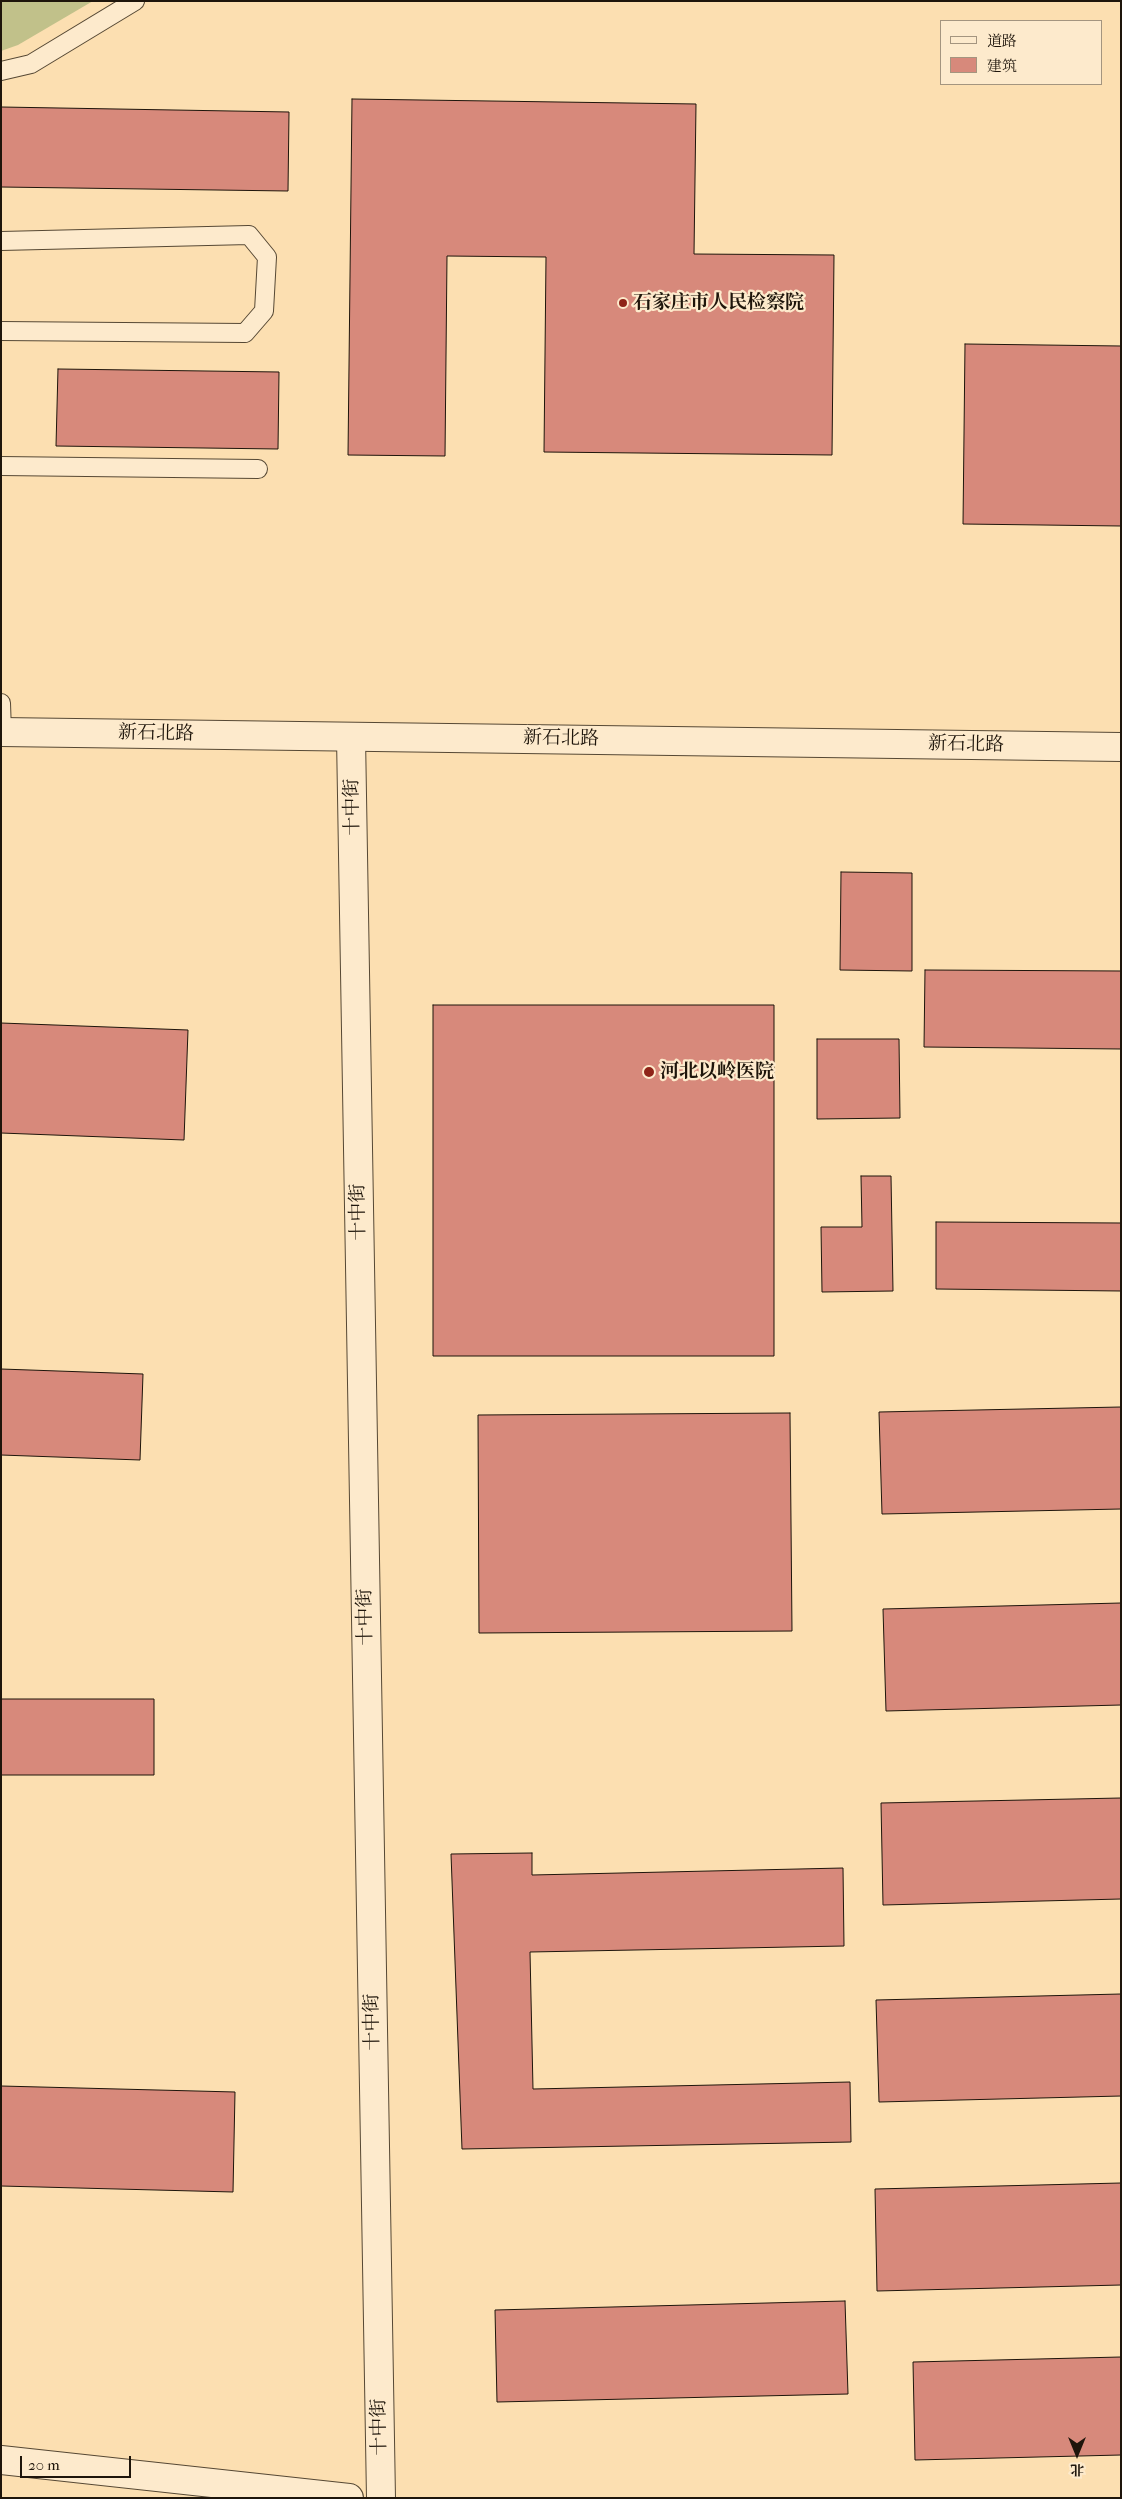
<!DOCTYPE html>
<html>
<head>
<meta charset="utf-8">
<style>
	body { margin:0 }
	#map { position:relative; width:1122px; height:2499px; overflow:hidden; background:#fcdfb1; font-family:"IM FELL French Canon","Noto Serif SC",serif }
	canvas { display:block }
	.frame { position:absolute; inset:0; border:2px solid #1e150b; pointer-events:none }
	.legend { position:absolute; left:940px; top:20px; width:162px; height:65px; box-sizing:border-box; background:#fdeacc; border:1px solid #a4957f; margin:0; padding:6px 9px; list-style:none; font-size:15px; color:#1e150b }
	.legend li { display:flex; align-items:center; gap:10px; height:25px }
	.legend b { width:25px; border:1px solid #a4957f }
	.north { position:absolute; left:1052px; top:2429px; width:50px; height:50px; -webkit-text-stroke:4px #fdeacc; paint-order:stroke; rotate:180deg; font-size:14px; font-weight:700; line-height:20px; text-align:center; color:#1e150b }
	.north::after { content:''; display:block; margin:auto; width:18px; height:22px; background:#1e150b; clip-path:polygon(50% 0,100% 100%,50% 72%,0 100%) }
	.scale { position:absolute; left:20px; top:2456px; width:111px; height:22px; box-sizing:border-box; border:2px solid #1e150b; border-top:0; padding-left:6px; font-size:15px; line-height:18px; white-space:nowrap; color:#1e150b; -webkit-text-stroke:4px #fdeacc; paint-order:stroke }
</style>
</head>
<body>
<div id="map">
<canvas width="1122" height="2499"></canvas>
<div class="frame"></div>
<ul class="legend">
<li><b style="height:6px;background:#fdeacc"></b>道路</li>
<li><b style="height:14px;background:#d7897b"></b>建筑</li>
</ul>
<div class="north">北</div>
<div class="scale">20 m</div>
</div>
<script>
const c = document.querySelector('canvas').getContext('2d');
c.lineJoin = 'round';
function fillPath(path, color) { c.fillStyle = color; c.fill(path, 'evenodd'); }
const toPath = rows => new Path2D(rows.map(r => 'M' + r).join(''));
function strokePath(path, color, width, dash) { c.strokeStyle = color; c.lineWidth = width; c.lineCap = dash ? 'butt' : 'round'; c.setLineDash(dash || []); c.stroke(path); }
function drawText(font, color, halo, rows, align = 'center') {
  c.font = font + ' "IM FELL French Canon","Noto Serif SC",serif'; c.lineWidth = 4.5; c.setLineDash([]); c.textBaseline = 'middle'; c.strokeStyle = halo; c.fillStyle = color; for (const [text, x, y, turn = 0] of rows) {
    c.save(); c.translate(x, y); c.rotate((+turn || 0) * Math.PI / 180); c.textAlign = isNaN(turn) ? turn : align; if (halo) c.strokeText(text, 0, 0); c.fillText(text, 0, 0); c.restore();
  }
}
fillPath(toPath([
	[1,1,93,1,18,45,1,51]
]), '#c1c18a');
const building = toPath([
	[352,99,696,104,694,254,834,255,832,455,544,452,546,257,447,256,445,456,348,455,352,99],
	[1,107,289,112,288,191,1,187,1,107],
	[965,344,1121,346,1121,526,963,524,965,344],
	[58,369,279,372,278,449,56,446,58,369],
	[841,872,912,873,912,971,840,970,841,872],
	[925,970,1121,971,1121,1049,924,1047,925,970],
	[433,1005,774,1005,774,1356,433,1356,433,1005],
	[1,1023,188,1030,184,1140,1,1133,1,1023],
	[817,1039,899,1039,900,1118,817,1119,817,1039],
	[861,1176,891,1176,893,1291,822,1292,821,1227,862,1227,861,1176],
	[936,1222,1121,1223,1121,1291,936,1289,936,1222],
	[1,1369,143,1374,140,1460,1,1455,1,1369],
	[1121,1407,1121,1509,882,1514,879,1412,1121,1407],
	[790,1413,792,1631,479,1633,478,1415,790,1413],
	[1121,1603,1121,1705,886,1711,883,1609,1121,1603],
	[1,1699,154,1699,154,1775,1,1775,1,1699],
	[1121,1798,1121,1899,883,1905,881,1803,1121,1798],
	[532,1853,532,1875,843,1868,844,1946,530,1952,533,2089,850,2082,851,2142,462,2149,451,1854,532,1853],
	[1121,1994,1121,2096,879,2102,876,2000,1121,1994],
	[1,2086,235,2092,233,2192,1,2186,1,2086],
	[1121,2183,1121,2285,877,2291,875,2189,1121,2183],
	[845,2301,848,2394,497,2402,495,2310,845,2301],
	[1121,2357,1121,2455,915,2460,913,2362,1121,2357]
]);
fillPath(building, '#d7897b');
strokePath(building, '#1e150b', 1);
const service = toPath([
	[1,71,31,64,135,1],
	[1,241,249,235,267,257,264,311,245,333,1,331],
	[1,466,258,469],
	[1,703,2,732]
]);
const minor = toPath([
	[351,737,381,2498],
	[1,2460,349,2498]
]);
const tertiary = toPath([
	[1,732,1121,747]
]);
strokePath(service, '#564834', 20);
strokePath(minor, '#564834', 30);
strokePath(tertiary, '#564834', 30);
strokePath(service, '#fdeacc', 18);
strokePath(minor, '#fdeacc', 28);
strokePath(tertiary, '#fdeacc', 28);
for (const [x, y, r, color] of [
	[623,303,5,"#8f2418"],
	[649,1072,6,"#8f2418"]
]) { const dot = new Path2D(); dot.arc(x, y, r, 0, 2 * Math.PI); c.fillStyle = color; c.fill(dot); strokePath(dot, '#fdeacc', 2); }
drawText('bold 19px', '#1e150b', '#fdeacc', [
	["石家庄市人民检察院",633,303],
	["河北以岭医院",660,1072]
], 'left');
drawText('19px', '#1e150b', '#fdeacc', [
	["新石北路",156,734,1],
	["新石北路",561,739,1],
	["新石北路",966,745,1],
	["十中街",353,807,-91],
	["十中街",359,1212,-91],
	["十中街",366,1617,-91],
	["十中街",373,2022,-91],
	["十中街",380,2427,-91]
]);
</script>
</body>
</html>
